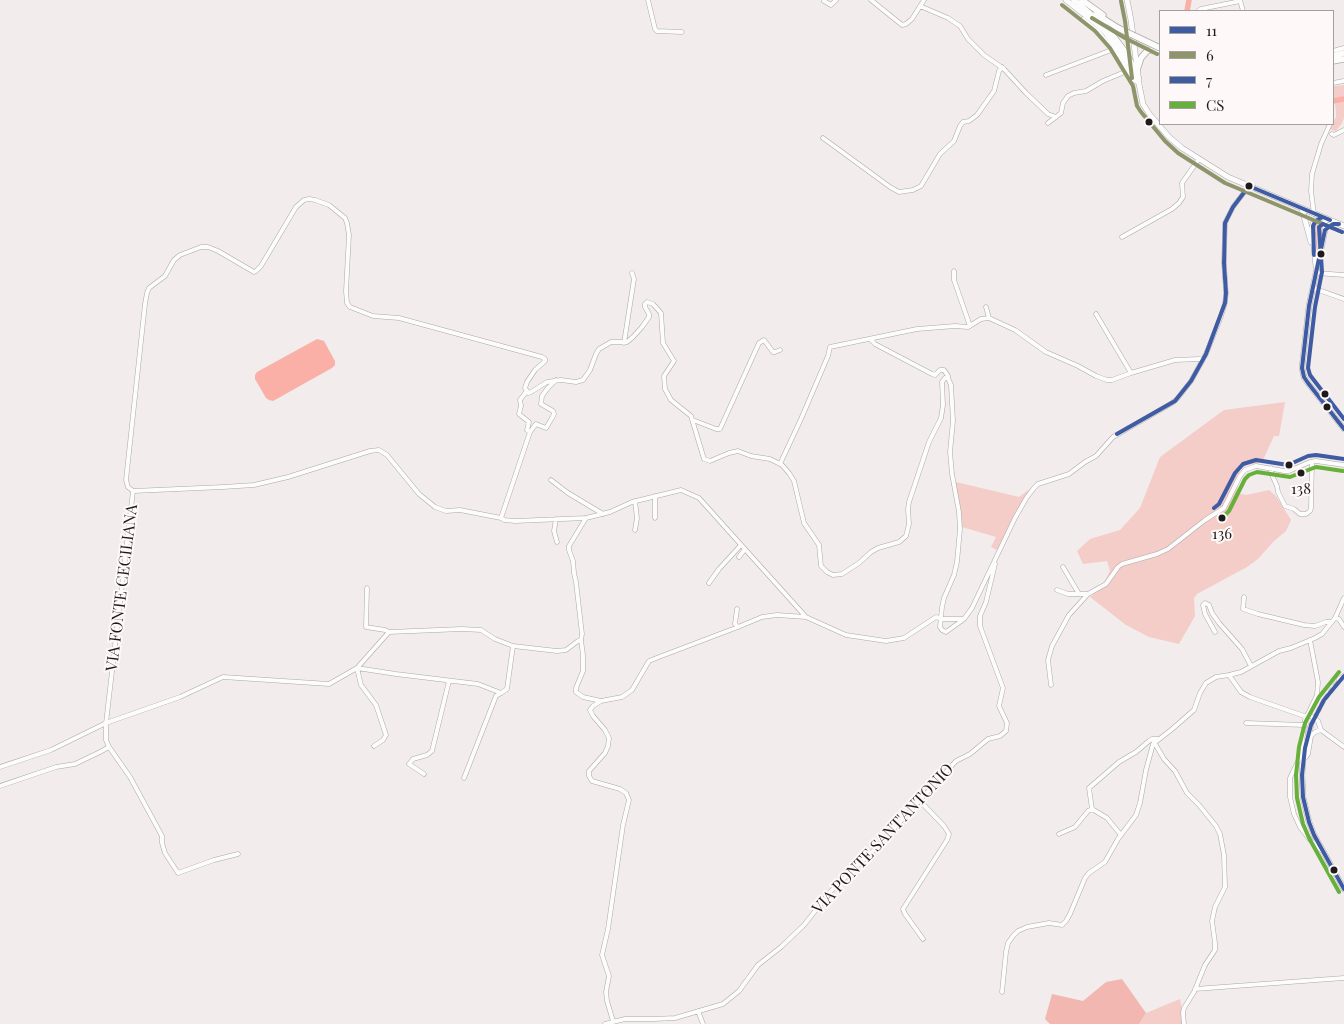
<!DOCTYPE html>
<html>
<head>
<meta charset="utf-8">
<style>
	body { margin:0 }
	#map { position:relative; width:1344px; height:1024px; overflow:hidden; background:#f2ecec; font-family:"Playfair Display",serif }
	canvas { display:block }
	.legend { position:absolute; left:1159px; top:10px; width:175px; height:115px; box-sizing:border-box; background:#fef9f8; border:1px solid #a4a09f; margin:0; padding:6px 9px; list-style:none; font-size:15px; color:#1e1a19 }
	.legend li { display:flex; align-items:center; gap:10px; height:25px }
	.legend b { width:25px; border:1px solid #a4a09f }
</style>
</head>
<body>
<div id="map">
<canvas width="1344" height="1024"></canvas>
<ul class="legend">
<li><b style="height:6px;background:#3e5ba3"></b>11</li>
<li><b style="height:6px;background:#8e956b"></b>6</li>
<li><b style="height:6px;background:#3e5ba3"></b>7</li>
<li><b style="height:6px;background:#67b03c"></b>CS</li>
</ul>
</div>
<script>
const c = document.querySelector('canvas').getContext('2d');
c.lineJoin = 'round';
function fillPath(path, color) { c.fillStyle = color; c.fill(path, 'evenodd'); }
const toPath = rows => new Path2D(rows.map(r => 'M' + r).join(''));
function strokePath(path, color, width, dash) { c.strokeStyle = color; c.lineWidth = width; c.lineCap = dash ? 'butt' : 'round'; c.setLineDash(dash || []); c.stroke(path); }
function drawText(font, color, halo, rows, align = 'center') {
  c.font = font + ' "Playfair Display",serif'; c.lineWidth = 4; c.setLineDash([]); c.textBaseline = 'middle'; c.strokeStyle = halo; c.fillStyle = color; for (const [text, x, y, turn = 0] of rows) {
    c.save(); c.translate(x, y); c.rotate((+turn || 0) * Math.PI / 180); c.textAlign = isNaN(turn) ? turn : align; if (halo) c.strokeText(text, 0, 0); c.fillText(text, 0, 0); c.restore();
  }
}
fillPath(toPath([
	[1344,85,1344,118,1342,123,1336,131,1329,129,1336,117,1336,112,1333,87,1335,86],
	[1321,219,1324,227,1318,258,1314,232,1315,224],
	[1285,402,1279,436,1274,436,1263,460,1259,463,1247,465,1241,469,1237,477,1238,493,1246,495,1269,490,1276,496,1291,520,1286,531,1273,542,1258,559,1247,567,1197,594,1194,598,1195,616,1179,644,1149,637,1126,625,1090,597,1101,588,1110,571,1107,561,1083,564,1077,551,1090,539,1120,530,1140,508,1160,457,1224,410],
	[956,482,1019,497,1030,489,997,550,991,547,996,537,962,527,955,485],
	[1180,999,1185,1024,1139,1024,1146,1013]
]), '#f4cdc8');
fillPath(toPath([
	[1122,979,1146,1013,1139,1024,1050,1024,1045,1019,1052,994,1083,1001,1106,982]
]), '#f3b7b1');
fillPath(toPath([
	[317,339,324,341,335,361,335,365,332,368,273,401,269,400,266,398,255,379,255,375,257,372]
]), '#fab0a7');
strokePath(toPath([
	[1187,11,1189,0],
	[1333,101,1344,99]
]), '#fab0a7', 5.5);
strokePath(toPath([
	[1311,725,1324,700,1339,680]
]), '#d2cccc', 5, [5, 2.5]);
const minor = toPath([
	[648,0,655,29,657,31,682,32],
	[871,0,902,25,906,24,912,19,924,0],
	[1240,0,1243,11],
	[824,1,831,5,836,0],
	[920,6,948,18,960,26,968,39,984,55,1004,69,1026,93,1048,114,1056,117],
	[1198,11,1201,9,1240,1],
	[1083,19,1098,31,1120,57,1132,79,1137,82],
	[1333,51,1344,48],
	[1046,75,1114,49],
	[1333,83,1344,81],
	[1048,123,1061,113,1063,103,1068,96,1074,93,1086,91,1103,81,1127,71],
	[1332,134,1334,135,1344,130],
	[823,138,890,187,899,192,913,190,921,186,940,154,954,141,960,126,963,122,969,121,977,115,994,91,999,71,1002,67],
	[1314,214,1311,191,1312,174,1321,144,1330,124],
	[1122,237,1172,209,1179,203,1183,197,1182,183,1199,159],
	[954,271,954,280,970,326],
	[1316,273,1344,275],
	[1313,288,1344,299],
	[986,307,989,318],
	[1096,314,1131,373],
	[870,339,875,344,932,374,935,375,940,370,944,370,948,376,948,378],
	[624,343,634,279,632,273],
	[526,392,520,400,521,406,519,414,529,422,527,430,530,432,536,424,546,428,552,418,554,414,553,411,541,404,542,396,547,389,556,380],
	[693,420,716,429,720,429,759,343,764,340,773,352,775,352,780,350],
	[780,464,801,419,828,356,830,347,917,329,955,326,968,327,981,319,989,318,1015,330,1046,352,1078,366,1096,376,1107,380,1112,380,1131,373,1175,360,1199,359,1202,360],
	[1271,468,1271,473,1277,486,1278,492,1285,506,1294,509,1300,514,1306,514,1310,511,1311,508,1312,462],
	[551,480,568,493,603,514],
	[133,491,128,487,126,480,145,304,147,293,149,288,165,276,174,260,180,255,201,247,208,247,218,251,254,272,256,271,261,266,296,207,304,200,309,199,315,200,329,205,345,218,347,223,349,235,346,291,347,303,350,307,373,316,399,318,542,357,545,359,545,361,535,370,527,382,525,388,528,393,531,392,547,382,561,380,576,382,583,380,590,370,596,354,599,349,611,342,627,342,633,337,642,327,649,317,649,314,645,307,645,304,647,302,653,304,661,313,663,343,674,361,664,376,665,389,671,400,691,416,704,459,710,461,729,453,738,451,751,456,770,459,782,465,789,473,794,481,804,523,819,545,821,566,827,572,833,575,842,574,859,563,871,552,878,548,899,542,906,536,909,524,908,509,909,502,929,442,941,418,943,405,942,382,945,378,948,378,951,385,953,421,950,452,952,474,959,512,960,529,957,562,954,575,944,598,942,607,940,627,942,630,946,632,964,619,972,608,1015,518,1027,497,1034,488,1038,484,1069,474,1085,462,1096,456,1113,437,1172,403,1177,399,1191,381,1206,354,1221,316,1225,303,1226,293,1224,263,1225,223,1233,207,1249,186],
	[133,491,223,487,254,485,288,477,370,451,379,450,387,455,419,494,435,507,446,511,460,510,501,518,504,520,515,521,586,518,610,512,632,502,681,490,699,498,806,617],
	[133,491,106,723,106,740,109,747,130,777,162,836,162,843,165,853,178,873,214,860,238,854],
	[635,501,637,518,635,530],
	[501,518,530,432],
	[655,518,655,496],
	[556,519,554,531,557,542],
	[739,557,745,549],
	[1063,567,1079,594],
	[709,583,719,569,741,545],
	[367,588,366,627,385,630,389,632],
	[1057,590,1068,594,1088,594],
	[1244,597,1243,609,1258,614,1304,625,1315,626,1326,622,1331,622],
	[737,609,735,624,738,627],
	[1335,618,1344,598],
	[1215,632,1205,614,1203,605,1205,603,1209,605,1212,613,1219,623,1242,649,1251,666],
	[581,640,582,634,576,582,574,573,573,561,569,550,569,546,586,518],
	[1310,640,1318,682,1317,695,1305,720,1300,757,1290,778,1290,797,1294,814,1300,827,1310,840,1321,850],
	[1229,675,1241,692,1250,697,1307,717],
	[1051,685,1048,660,1052,646,1069,615,1088,594,1106,584,1118,567,1122,564,1157,554,1168,549,1205,520,1224,508,1240,476,1245,470,1256,466,1284,471,1289,471,1310,462,1316,461,1344,465],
	[601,701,593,706,590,710,593,716,605,730,609,738,608,746,605,753,589,771,589,776,592,781,620,789,626,793,629,800,623,825,608,929,602,955,609,976,606,992,607,1001,613,1021],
	[1308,714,1318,721,1321,730],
	[1246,723,1304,725],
	[1321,730,1344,747],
	[1154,742,1164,759,1175,771,1187,793,1199,805,1216,826,1220,834,1224,855,1225,887,1215,907,1212,921,1215,943,1215,950,1205,965,1194,992,1184,1008,1183,1013,1184,1024],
	[374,746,383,740,386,735,376,705,361,685,357,668,396,674,478,684,501,693,507,689,513,646],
	[1303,759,1306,757,1308,754,1311,736,1315,732,1321,730],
	[0,767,51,750,106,723,180,697,223,677,329,684,357,668,389,632,462,629,481,630,495,639,513,646,557,651,566,650,578,641,581,640,583,655,583,671,576,688,576,692,583,697,601,701,622,697,632,690,649,661,659,657,738,627,762,617,777,615,806,617,846,635,886,641,904,638,936,617,942,619,964,619],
	[424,774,409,764,413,759,427,755,432,751,449,681],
	[464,778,496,696,501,693],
	[0,786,56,767,75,764,100,752,109,747],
	[920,801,944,826,949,834,947,840,903,909,905,914,923,939],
	[1059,834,1075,827,1088,811,1092,809],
	[1121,835,1107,818,1092,809,1089,788,1119,762,1136,752,1149,741,1152,739,1158,739],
	[1195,989,1344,978],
	[1002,992,1006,952,1008,943,1013,936,1018,931,1027,927,1049,923,1062,925,1066,921,1070,914,1085,878,1089,873,1105,862,1118,839,1136,815,1140,803,1146,770,1153,744,1171,730,1194,710,1200,693,1206,683,1216,677,1229,675,1241,672,1279,651,1291,648,1315,638,1322,634,1335,618,1339,619,1344,627],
	[698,1011,703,1024],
	[605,1024,625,1019,654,1019,675,1018,723,1004,739,991,758,965,781,947,804,925,830,892,876,848,956,761,970,754,988,739,1000,736,1006,731,1007,723,999,706,1003,688,980,626,980,616,986,602,995,564]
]);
const major = toPath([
	[1066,0,1099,26,1106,33,1122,56,1136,79],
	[1127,0,1131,20,1139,84,1143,104,1150,115,1169,137,1182,148,1228,177,1344,226],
	[1302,209,1311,242],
	[1325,218,1325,230,1309,306,1302,368,1304,377,1308,383,1344,429],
	[1316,266,1312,229,1313,224,1322,217],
	[1339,680,1344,676],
	[1311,725,1305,748,1303,759,1302,775,1303,797,1309,822,1314,835,1344,889]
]);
const highway = toPath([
	[1074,0,1107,28,1126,53,1138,77],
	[1082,0,1103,15],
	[1096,14,1118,28],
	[1333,56,1344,53],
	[1333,61,1344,59],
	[1137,70,1141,58,1147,51,1154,49,1160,50]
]);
strokePath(minor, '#aca7a7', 5);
strokePath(major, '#aca7a7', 6);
strokePath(highway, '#aca7a7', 7);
strokePath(minor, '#fdfcfc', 4);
strokePath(major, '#fdfcfc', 5);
strokePath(highway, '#fdfcfc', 5.5);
const highwayBridge = toPath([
	[1118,28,1160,48]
]);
strokePath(highwayBridge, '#aca7a7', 7, []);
strokePath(highwayBridge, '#fdfcfc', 5.5);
strokePath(toPath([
	[1249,186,1330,220],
	[1339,224,1333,224,1325,230,1309,306,1302,368,1304,377,1308,383,1344,429],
	[1314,255,1313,226,1315,222,1322,217],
	[1117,434,1175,401,1191,381,1206,354,1225,303,1226,293,1224,263,1225,223,1233,207,1249,186],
	[1344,676,1324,700,1311,725,1305,748,1302,775,1303,797,1309,822,1314,835,1344,889]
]), '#3e5ba3', 4);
strokePath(toPath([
	[1121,1,1125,21,1132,78],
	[1062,5,1095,31,1110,48,1133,86,1137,106,1141,112,1165,141,1178,153,1225,183,1342,232],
	[1092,18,1125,38,1157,54]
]), '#8e956b', 4);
strokePath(toPath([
	[1342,232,1323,224,1319,227,1322,272,1315,307,1308,368,1310,375,1313,379,1344,419],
	[1214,508,1219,504,1235,473,1243,464,1256,460,1288,465,1308,456,1316,455,1344,459]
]), '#3e5ba3', 4);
strokePath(toPath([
	[1222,518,1229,511,1245,479,1249,475,1257,472,1290,477,1316,467,1343,471],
	[1339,892,1309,838,1303,824,1297,798,1296,775,1299,747,1305,723,1319,697,1339,672]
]), '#67b03c', 4);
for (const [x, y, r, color] of [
	[1149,122,4.5,"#1e1a19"],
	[1249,186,4.5,"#1e1a19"],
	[1321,254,4.5,"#1e1a19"],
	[1325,394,4.5,"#1e1a19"],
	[1327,407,4.5,"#1e1a19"],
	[1289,465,4.5,"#1e1a19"],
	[1301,473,4.5,"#1e1a19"],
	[1222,518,4.5,"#1e1a19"],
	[1334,870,4.5,"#1e1a19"]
]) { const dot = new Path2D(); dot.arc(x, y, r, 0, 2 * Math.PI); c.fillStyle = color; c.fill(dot); strokePath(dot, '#fef9f8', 2); }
drawText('15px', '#1e1a19', '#fef9f8', [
	["138",1301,489],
	["136",1222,534]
]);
drawText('16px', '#1e1a19', '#fef9f8', [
	["VIA FONTE CECILIANA",122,588,-83],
	["VIA PONTE SANT'ANTONIO",883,839,-47]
]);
</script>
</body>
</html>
